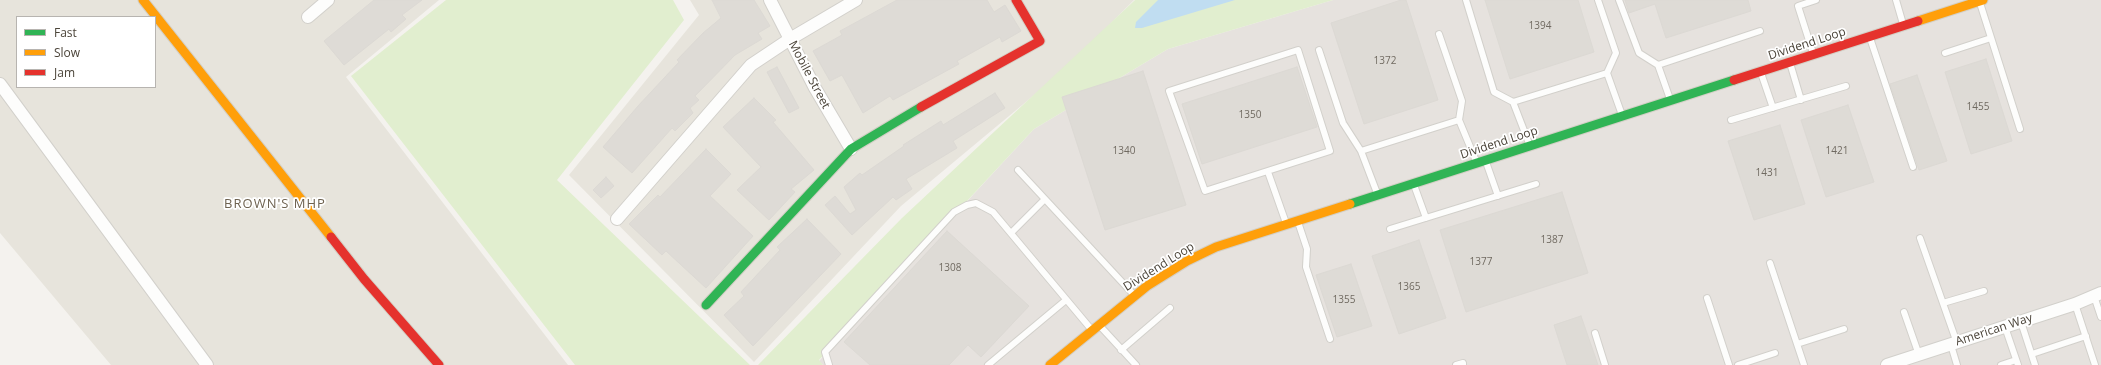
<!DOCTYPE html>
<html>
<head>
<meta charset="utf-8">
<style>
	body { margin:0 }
	#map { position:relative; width:2101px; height:365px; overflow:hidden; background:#f4f2ee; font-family:"Open Sans",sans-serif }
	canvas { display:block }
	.legend { position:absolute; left:16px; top:16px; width:140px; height:72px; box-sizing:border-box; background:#fff; border:1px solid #b7b4b0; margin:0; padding:5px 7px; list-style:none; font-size:12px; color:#4b4439 }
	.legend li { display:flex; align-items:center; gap:8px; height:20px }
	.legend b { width:20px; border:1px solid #b7b4b0 }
</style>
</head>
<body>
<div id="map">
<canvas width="2101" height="365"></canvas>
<ul class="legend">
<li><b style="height:5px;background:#30b455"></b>Fast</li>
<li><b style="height:5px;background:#ff9f0a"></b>Slow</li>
<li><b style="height:5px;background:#e5322d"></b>Jam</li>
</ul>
</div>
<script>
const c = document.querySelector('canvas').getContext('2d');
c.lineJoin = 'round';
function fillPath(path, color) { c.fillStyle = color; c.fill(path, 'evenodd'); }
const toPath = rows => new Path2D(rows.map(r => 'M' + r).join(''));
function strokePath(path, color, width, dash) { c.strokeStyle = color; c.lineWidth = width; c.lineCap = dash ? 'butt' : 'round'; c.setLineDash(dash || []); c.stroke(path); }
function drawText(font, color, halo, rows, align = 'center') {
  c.font = font + ' "Open Sans",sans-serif'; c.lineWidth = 3.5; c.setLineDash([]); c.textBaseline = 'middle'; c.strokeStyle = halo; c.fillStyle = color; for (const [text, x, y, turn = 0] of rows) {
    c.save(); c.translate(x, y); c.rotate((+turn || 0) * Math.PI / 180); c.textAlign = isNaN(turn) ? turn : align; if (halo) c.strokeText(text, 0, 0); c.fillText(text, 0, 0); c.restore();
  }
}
fillPath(toPath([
	[0,0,439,0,346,77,568,365,111,365,0,233],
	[17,17,155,17,155,87,17,87],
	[690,0,1134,0,1063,71,901,206,754,362,569,175,699,15]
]), '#e7e4dc');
fillPath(toPath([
	[1333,0,2101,0,2101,365,823,365,819,361,1034,129,1168,49]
]), '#e6e2de');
fillPath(toPath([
	[446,0,673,0,684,20,557,180,750,365,575,365,351,76],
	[1135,0,1333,0,1168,49,1034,129,819,360,823,365,758,365,902,218]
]), '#e1eecf');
fillPath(toPath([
	[1158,0,1235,0,1142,28,1135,28,1136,22]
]), '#c0ddf1');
const building = toPath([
	[374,0,422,0,402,15,406,19,391,32,389,29,344,65,324,41,374,0],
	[712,0,754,0,770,26,758,33,762,39,735,55,695,96,699,100,690,108,693,113,675,131,672,128,632,173,603,147,638,106,679,62,677,60,703,33,721,18,712,0],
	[897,0,987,0,994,12,1005,5,1021,31,1002,42,1000,37,957,61,959,64,893,100,890,96,863,113,842,75,830,81,813,51,842,35,840,31,897,0],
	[1401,0,1406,0,1438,100,1364,124,1331,23,1401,0],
	[1485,0,1578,0,1594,52,1510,79,1485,0],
	[1625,0,1748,0,1751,11,1666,38,1655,4,1629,13,1625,0],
	[1986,59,2012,141,1971,154,1945,72,1986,59],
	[777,67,799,108,789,113,767,72,777,67],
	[1297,67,1317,127,1202,164,1182,104,1297,67],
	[1143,71,1186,205,1105,230,1062,97,1143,71],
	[1917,75,1947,161,1919,170,1890,84,1917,75],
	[995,93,1005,108,953,141,957,148,906,179,912,189,896,200,893,197,852,235,825,205,835,196,850,214,856,210,844,187,860,173,862,175,904,146,903,145,941,121,943,125,995,93],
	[754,98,776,120,773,122,814,170,791,189,795,192,769,220,737,190,761,167,723,127,754,98],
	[1848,105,1874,182,1826,197,1801,120,1848,105],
	[1780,125,1805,204,1754,220,1728,141,1780,125],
	[706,149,731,174,710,196,753,236,706,288,666,251,662,255,629,224,658,195,660,197,706,149],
	[606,177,614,186,601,198,593,190,606,177],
	[1562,192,1588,273,1466,312,1440,230,1562,192],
	[807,219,841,254,753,346,724,315,744,296,741,292,780,250,777,247,807,219],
	[947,231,1029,306,981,357,968,345,949,365,870,365,844,342,947,231],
	[1419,240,1446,318,1399,334,1372,256,1419,240],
	[1351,264,1372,326,1337,337,1316,275,1351,264],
	[1581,316,1598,365,1567,365,1554,325,1581,316]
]);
fillPath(building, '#dedbd6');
strokePath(building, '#dcd9d4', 1);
const lane = toPath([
	[1466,0,1494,92,1513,102,1530,146],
	[1598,0,1616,53,1607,73,1622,115],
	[1619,0,1639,53,1658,65,1670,99],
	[1896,0,1903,24],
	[1980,3,2020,129],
	[1439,34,1462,101,1459,120,1476,161],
	[1870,38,1913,167],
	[1298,50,1330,151,1205,191,1169,91,1298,50],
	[1319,50,1343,123,1361,151,1377,193],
	[1813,53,1798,6,1816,0],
	[1945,53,1991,38],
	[1790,63,1801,100],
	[1658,65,1760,31],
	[1761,73,1773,108],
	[1513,102,1607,73],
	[1731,120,1846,86],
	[1361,151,1459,120],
	[1486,162,1498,196],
	[1018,170,1134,295],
	[1268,172,1286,223],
	[1414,185,1426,218],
	[1298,222,1307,249,1306,267,1330,339],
	[1390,229,1536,184],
	[1011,233,1045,199],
	[1920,238,1957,343],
	[1770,263,1804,365],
	[2094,296,2101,317],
	[1707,298,1729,365],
	[1943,303,1984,291],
	[2075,304,2095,365],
	[1904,312,1919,355],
	[2021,322,2035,365],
	[1100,326,1136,365],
	[2005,327,2018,365],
	[1595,333,1605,365],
	[1797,344,1844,329],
	[1951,345,1957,365],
	[1121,350,1170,308],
	[2032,354,2086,336],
	[829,365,825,352,954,212,967,205,976,203,993,212,1091,329],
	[988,365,1066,300],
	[1456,365,1463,363,1463,365],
	[1738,365,1775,353],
	[2001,365,2016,360]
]);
const street = toPath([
	[770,0,815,88,851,149],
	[308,17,328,0],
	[0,84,207,365],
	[617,219,751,65,790,39,856,0],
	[1887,365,2075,304,2101,293]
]);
const fast = toPath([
	[1350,204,1734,80],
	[706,305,851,149,921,107]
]);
const slow = toPath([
	[143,0,331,237],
	[1918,21,1983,0],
	[1050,365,1147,286,1187,261,1216,247,1350,204]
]);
const jam = toPath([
	[1734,80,1918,21],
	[921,107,1040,41,1016,0],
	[331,237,364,279,439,365]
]);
strokePath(lane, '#d2d0cb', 8);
strokePath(street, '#d2d0cb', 14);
strokePath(fast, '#d3cfc5', 11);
strokePath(slow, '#d3cfc5', 11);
strokePath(jam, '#d3cfc5', 11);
strokePath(lane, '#fdfdfc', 6);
strokePath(street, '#fdfdfc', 12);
strokePath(fast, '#30b455', 9);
strokePath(slow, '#ff9f0a', 9);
strokePath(jam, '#e5322d', 9);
drawText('10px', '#706a61', null, [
	["1394",1540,26],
	["1372",1385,61],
	["1455",1978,107],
	["1350",1250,115],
	["1340",1124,151],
	["1421",1837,151],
	["1431",1767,173],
	["1387",1552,240],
	["1377",1481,262],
	["1308",950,268],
	["1365",1409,287],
	["1355",1344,300]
]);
drawText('12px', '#4b4439', '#fff', [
	["Dividend Loop",1807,44,-18],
	["Mobile Street",809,75,62],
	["Dividend Loop",1499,143,-18],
	["Dividend Loop",1159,267,-32],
	["American Way",1994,330,-18]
]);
c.letterSpacing = '1px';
drawText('13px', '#6e6250', '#fff', [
	["BROWN'S MHP",275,204]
]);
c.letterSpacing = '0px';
</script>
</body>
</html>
